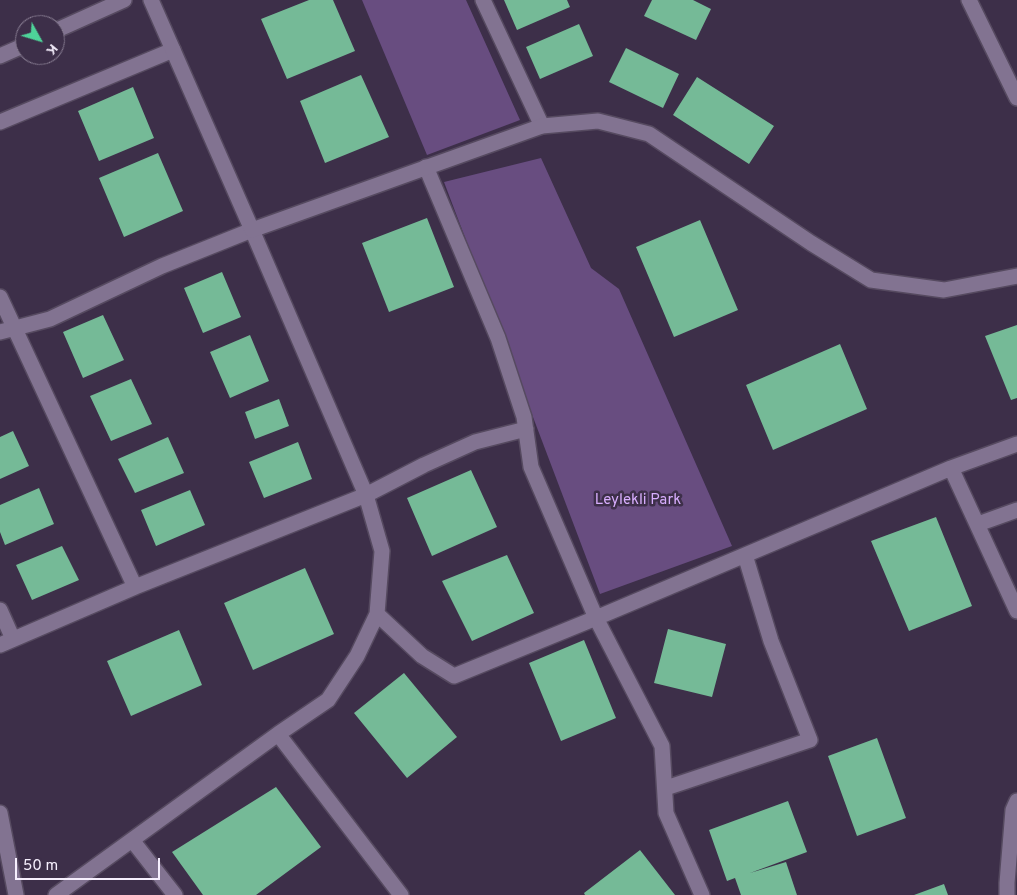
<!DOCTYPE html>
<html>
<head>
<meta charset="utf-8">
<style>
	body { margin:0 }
	#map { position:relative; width:1017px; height:895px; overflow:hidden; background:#3d2f49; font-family:Overpass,sans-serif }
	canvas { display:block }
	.north { position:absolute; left:15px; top:15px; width:50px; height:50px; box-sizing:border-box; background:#3d2f49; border:1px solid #877c91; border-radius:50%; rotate:129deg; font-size:14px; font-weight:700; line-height:20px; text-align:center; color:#f6effd }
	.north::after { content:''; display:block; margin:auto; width:18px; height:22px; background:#4ed399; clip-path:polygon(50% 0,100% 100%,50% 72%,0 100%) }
	.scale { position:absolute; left:15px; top:858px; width:145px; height:22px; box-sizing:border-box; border:2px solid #f6effd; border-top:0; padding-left:6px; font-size:15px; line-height:18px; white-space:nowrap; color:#f6effd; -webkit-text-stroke:4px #3d2f49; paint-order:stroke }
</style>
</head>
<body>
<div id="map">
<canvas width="1017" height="895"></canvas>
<div class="north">K</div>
<div class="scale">50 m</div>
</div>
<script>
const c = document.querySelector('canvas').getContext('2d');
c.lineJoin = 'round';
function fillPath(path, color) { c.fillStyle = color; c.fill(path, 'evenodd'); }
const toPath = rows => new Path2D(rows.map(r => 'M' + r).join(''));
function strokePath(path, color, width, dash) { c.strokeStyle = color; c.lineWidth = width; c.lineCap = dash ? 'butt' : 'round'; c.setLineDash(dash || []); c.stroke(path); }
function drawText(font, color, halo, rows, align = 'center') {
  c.font = font + ' Overpass,sans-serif'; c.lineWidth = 5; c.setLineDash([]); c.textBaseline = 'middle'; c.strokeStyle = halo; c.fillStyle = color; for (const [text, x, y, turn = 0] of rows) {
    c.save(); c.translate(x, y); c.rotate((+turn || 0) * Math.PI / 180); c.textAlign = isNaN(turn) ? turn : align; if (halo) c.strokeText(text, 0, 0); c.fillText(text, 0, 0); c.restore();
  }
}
fillPath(toPath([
	[362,0,466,0,520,120,427,155],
	[541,158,591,268,619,289,732,546,600,594,444,182]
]), '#684d80');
fillPath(toPath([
	[309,0,333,0,355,51,287,79,261,19],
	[504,0,567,0,570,7,517,30],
	[652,0,693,0,711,9,696,40,644,16],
	[579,24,593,56,540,79,526,47],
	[626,48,679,74,663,108,609,82],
	[361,75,389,137,325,163,300,101],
	[697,77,774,126,749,164,673,115],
	[133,87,154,138,99,161,78,111],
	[158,153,183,211,124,237,99,178],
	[427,218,454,287,389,312,362,243],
	[700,220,738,310,674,337,636,247],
	[222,272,241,317,203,333,184,288],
	[103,315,124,360,83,378,63,332],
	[1017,325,1017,398,1011,400,985,336],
	[250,335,269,381,230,398,210,352],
	[840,344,867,409,773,450,746,385],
	[131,379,152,424,111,441,90,396],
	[279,399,289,426,255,439,245,412],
	[13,431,29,466,0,479,0,437],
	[168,437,184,473,135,493,118,459],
	[298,442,312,479,264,498,249,462],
	[471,470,497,527,432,556,407,498],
	[39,488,54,524,5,545,0,532,0,505],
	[190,490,205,525,156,546,141,510],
	[936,517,972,606,909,631,871,541],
	[62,546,79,580,32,600,16,565],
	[507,555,534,613,472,641,442,581],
	[305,568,334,634,253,670,224,603],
	[668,629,726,644,712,697,654,683],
	[179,630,202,685,131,716,107,661],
	[584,640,616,718,561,741,529,663],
	[404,673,457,737,407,778,354,713],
	[877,738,906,818,857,836,828,756],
	[276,787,321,847,256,895,203,895,172,852],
	[788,801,807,852,750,873,786,862,797,895,741,895,735,878,727,881,709,830],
	[640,850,675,895,585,895,584,893],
	[944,884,948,895,914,895]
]), '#75ba97');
const street = toPath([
	[483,0,542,126],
	[969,0,1017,98],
	[55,31,124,0],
	[0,56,25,45],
	[0,122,173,50],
	[426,167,498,338,524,417,531,467,596,618,662,746,666,813,702,895],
	[0,297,135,587],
	[0,332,50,319,162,266,252,230,366,495,382,551,377,614,422,656,454,676,596,618,951,468],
	[1017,444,951,468,1017,611],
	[978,524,1017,510],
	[0,610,13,639],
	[0,645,135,587,366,495,424,465,475,442,526,429],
	[278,734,401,895],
	[666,788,810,740,771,641,745,555],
	[0,813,16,895],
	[132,840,175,895],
	[56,895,278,734,328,700,357,656,377,614],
	[1007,895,1007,883,1013,810,1017,801]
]);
const secondary = toPath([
	[151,0,252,230,542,126,598,121,649,134,811,243,871,280,944,290,1017,276]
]);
strokePath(street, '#564a60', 18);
strokePath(secondary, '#564a60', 18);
strokePath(street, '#827391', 15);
strokePath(secondary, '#827391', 15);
drawText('15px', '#d8aefe', '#3d2f49', [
	["Leylekli Park",638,501]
]);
</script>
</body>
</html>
